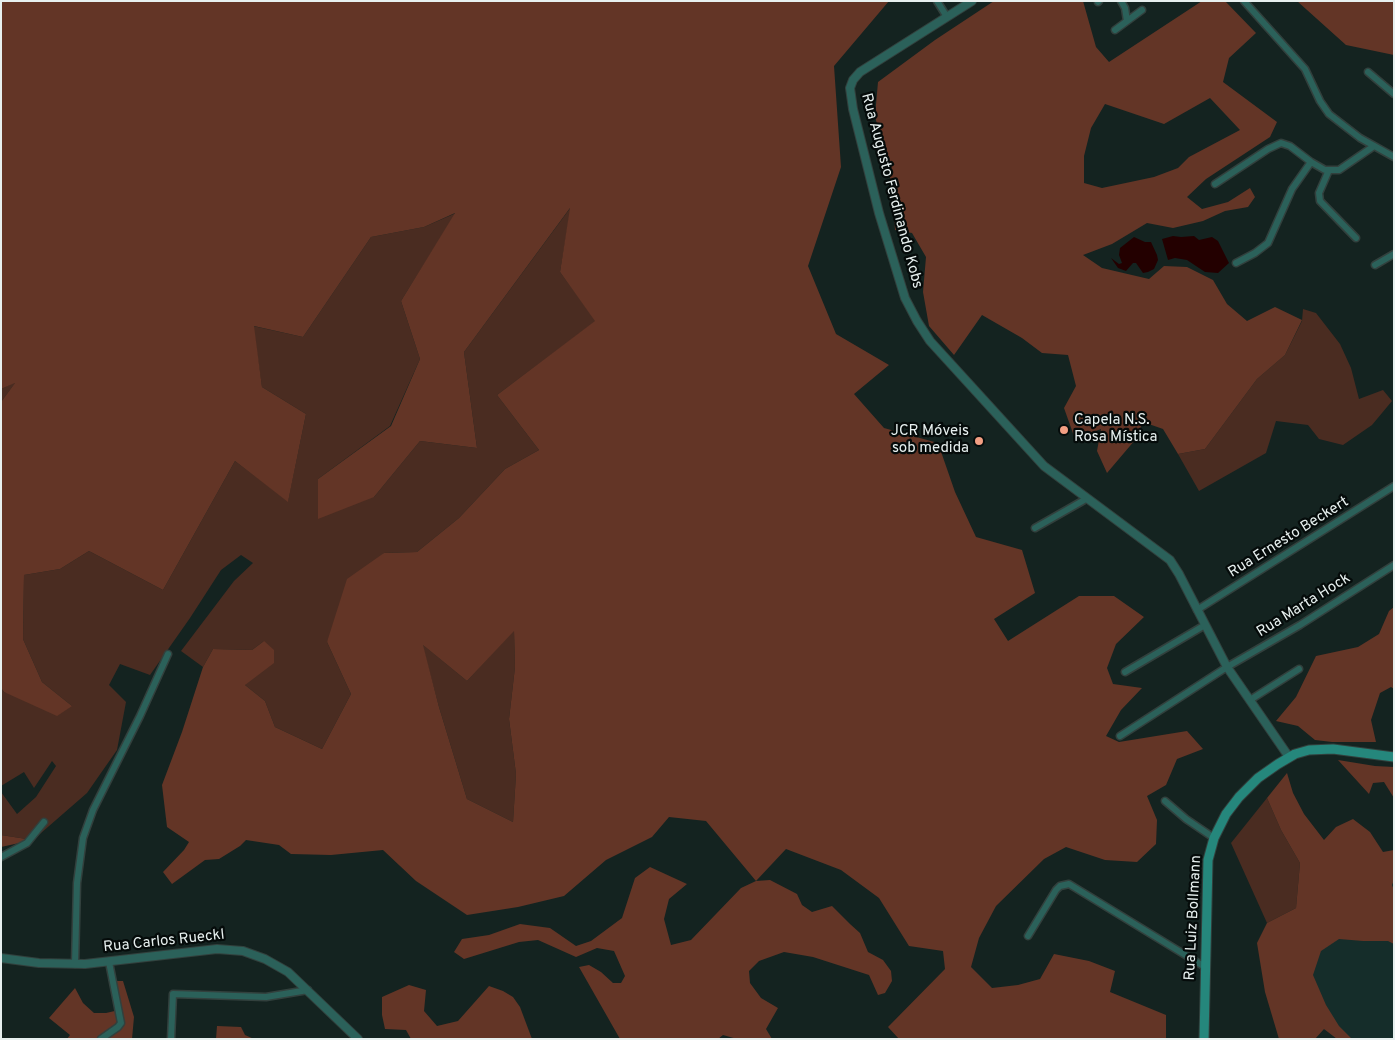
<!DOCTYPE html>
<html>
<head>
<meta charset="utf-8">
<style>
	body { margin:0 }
	#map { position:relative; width:1395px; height:1040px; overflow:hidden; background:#142320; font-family:Overpass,sans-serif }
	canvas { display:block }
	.frame { position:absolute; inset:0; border:2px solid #e7f0ef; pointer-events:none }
</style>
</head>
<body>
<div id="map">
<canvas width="1395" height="1040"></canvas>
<div class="frame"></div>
</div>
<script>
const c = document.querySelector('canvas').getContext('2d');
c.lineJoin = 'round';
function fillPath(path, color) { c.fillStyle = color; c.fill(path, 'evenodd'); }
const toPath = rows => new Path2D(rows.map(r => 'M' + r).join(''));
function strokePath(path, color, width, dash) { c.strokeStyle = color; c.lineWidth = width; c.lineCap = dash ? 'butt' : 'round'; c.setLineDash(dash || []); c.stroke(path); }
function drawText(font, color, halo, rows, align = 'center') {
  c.font = font + ' Overpass,sans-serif'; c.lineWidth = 4.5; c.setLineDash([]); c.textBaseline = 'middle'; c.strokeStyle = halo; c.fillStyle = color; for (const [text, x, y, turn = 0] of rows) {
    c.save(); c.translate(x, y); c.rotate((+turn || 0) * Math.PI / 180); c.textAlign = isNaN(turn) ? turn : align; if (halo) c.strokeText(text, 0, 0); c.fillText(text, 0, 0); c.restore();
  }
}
fillPath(toPath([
	[1394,857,1394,1039,1345,1039,1299,1018,1334,891]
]), '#152d2a');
fillPath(toPath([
	[571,207,560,272,596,321,497,395,539,450,505,469,459,518,417,552,384,553,327,642,351,694,322,749,275,727,265,701,245,685,264,641,252,650,213,649,203,667,181,651,234,581,253,563,241,555,221,570,190,618,150,675,120,664,109,685,126,702,117,750,87,793,33,840,1,835,1,792,17,814,36,797,56,766,52,761,34,788,24,772,1,786,1,688,4,692,72,706,42,682,23,639,24,575,60,569,89,551,163,590,235,461,288,501,306,414,262,387,253,326,303,337,371,237,424,227,456,213,401,301,420,359,390,426,318,479,374,497,420,441,477,448,464,352],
	[1303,309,1316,313,1340,344,1351,368,1359,399,1383,390,1392,401,1372,425,1343,445,1319,439,1308,425,1276,421,1266,453,1199,491,1178,454,1205,449,1257,379,1285,355,1302,321],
	[16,382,1,402,1,389],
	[514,630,515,667,509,719,516,774,513,822,467,799,439,707,422,644,467,681],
	[1267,798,1281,830,1300,863,1296,908,1267,923,1231,843]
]), '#4a2c21');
fillPath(toPath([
	[1,1,889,1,834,66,841,167,808,266,836,334,889,365,854,394,884,428,938,443,955,492,976,537,1022,550,1035,593,994,619,1008,641,1079,596,1114,596,1144,617,1116,644,1107,668,1113,684,1142,688,1121,710,1106,736,1119,742,1187,731,1203,749,1177,759,1166,785,1147,796,1157,820,1156,844,1137,862,1105,860,1066,847,1044,859,996,906,979,938,971,967,992,988,1018,985,1040,979,1054,954,1089,961,1115,971,1110,992,1166,1015,1166,1039,899,1039,888,1027,945,969,943,951,909,946,879,898,841,870,786,849,756,881,770,880,797,894,802,905,812,912,832,906,850,924,860,933,868,952,883,960,891,971,892,981,885,993,878,995,869,975,813,957,784,952,759,961,749,971,750,983,761,998,778,1008,766,1029,772,1039,737,1039,723,1035,718,1039,620,1039,579,967,589,965,601,972,613,983,621,983,625,976,614,951,597,948,576,957,538,940,519,942,464,959,454,952,462,939,489,935,520,924,550,928,576,946,591,941,622,918,635,878,650,867,687,884,669,899,664,919,671,945,691,940,741,888,756,881,706,821,669,817,652,837,606,860,564,896,518,907,467,915,416,881,383,850,331,855,291,854,279,845,246,840,240,846,219,859,205,860,172,884,163,872,184,850,189,842,167,827,162,785,182,732,203,667,213,649,252,650,264,641,274,650,274,663,245,685,265,701,275,727,322,749,351,694,327,642,347,579,384,553,417,552,459,518,505,469,539,450,497,395,595,321,560,272,570,208,464,352,477,448,420,441,374,497,318,519,318,479,391,426,420,359,401,301,455,213,424,227,371,237,303,337,254,326,262,387,306,414,288,502,235,461,163,590,89,551,60,569,24,575,23,639,42,682,72,706,57,716,4,692,1,688,1,402,15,383,1,389],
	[514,631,515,667,509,719,516,774,513,822,467,799,439,707,423,645,467,681],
	[994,1,1083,1,1096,47,1109,62,1202,1,1225,1,1256,33,1229,58,1223,82,1277,122,1270,137,1206,179,1187,197,1202,209,1228,202,1250,188,1255,197,1248,207,1225,211,1203,221,1173,228,1147,223,1112,244,1083,255,1102,268,1149,279,1164,266,1187,267,1213,280,1227,304,1247,321,1275,307,1302,320,1285,355,1257,379,1205,449,1178,454,1163,429,1143,422,1135,440,1107,473,1097,451,1101,429,1075,439,1064,408,1076,386,1068,355,1042,353,1022,338,982,315,954,355,929,326,923,292,926,257,912,233,895,230,892,186,875,116,878,82,935,40],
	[1210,98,1240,130,1189,157,1178,168,1154,177,1102,188,1084,183,1084,156,1091,128,1105,104,1164,124],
	[1297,1,1394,1,1394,55,1346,45],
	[1394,607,1394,689,1391,687,1380,693,1371,720,1376,742,1332,742,1315,740,1298,726,1276,721,1296,697,1316,656,1358,647,1379,634,1389,611],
	[1338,760,1375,766,1394,767,1394,798,1384,782,1373,783,1369,794],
	[1287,773,1293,793,1304,814,1324,840,1336,827,1353,819,1370,832,1383,852,1394,850,1394,880,1392,885,1394,890,1394,944,1388,941,1363,941,1339,939,1321,951,1313,975,1326,1005,1339,1026,1352,1039,1337,1039,1324,1029,1315,1039,1279,1039,1265,992,1257,943,1267,923,1296,908,1300,863,1281,830,1267,798],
	[1,835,33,840,1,847],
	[113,981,123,981,134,1017,132,1039,109,1039,109,1033,101,1039,67,1039,70,1035,49,1018,75,988,83,1003,94,1013,106,1013,119,1010],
	[409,985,426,990,424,1011,437,1026,458,1021,489,986,503,991,513,997,520,1007,532,1039,411,1039,406,1030,385,1029,382,1015,382,997],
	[217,1026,241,1027,245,1035,254,1039,216,1039]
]), '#633526');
fillPath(toPath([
	[1173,236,1181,237,1194,236,1199,240,1212,237,1218,241,1229,263,1218,273,1205,272,1187,260,1175,258,1168,260,1162,239],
	[1134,237,1145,242,1151,242,1157,255,1158,260,1154,269,1148,272,1143,273,1136,263,1133,263,1126,271,1118,268,1111,258,1119,264,1122,263,1119,255,1120,248]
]), '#230000');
const minor = toPath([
	[937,1,947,17],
	[1121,1,1125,8,1127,21],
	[1244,1,1305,69,1320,101,1329,114,1360,138,1394,157],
	[1098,2,1099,1],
	[1115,30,1142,10],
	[1368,72,1394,94],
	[1329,170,1319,193,1320,201,1356,238],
	[1215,184,1268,149,1281,143,1290,146,1311,162],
	[1236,263,1255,253,1268,243,1292,189,1311,162,1325,170,1339,170,1374,146],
	[1375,265,1394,254],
	[1035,528,1086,499],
	[1197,610,1394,486],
	[1125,672,1205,625],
	[1250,700,1299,669],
	[1120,736,1227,667,1300,625,1394,565],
	[1165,801,1186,819,1214,838],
	[1,857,27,843,44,822],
	[1028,936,1056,890,1060,886,1069,884,1205,967],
	[75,964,77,883,83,838,93,810,140,716,168,654],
	[101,1039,118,1027,121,1023,109,962],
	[171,1039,173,994,266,997,308,990]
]);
const tertiary = toPath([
	[972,1,860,72,853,80,850,88,853,109,879,213,905,298,917,321,930,341,1044,466,1170,560,1179,574,1227,667,1289,757],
	[1,958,39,963,85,964,217,949,243,951,265,959,288,972,358,1039]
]);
const secondary = toPath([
	[1204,1039,1208,860,1214,838,1226,814,1239,797,1258,778,1278,764,1295,754,1309,750,1333,749,1394,757]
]);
strokePath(minor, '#32403d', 9);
strokePath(tertiary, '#32403d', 10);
strokePath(secondary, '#32403d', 11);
strokePath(minor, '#2b615a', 6);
strokePath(tertiary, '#2b615a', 8);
strokePath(secondary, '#25877c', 9);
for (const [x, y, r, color] of [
	[1064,430,5,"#f39f83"],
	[979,441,5,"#f39f83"]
]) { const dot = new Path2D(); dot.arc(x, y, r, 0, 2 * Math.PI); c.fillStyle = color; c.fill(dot); strokePath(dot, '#050b0a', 2); }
drawText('15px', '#e7f0ef', '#050b0a', [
	["Rua Augusto Ferdinando Kobs",891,191,75],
	["Rua Ernesto Beckert",1289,538,-32],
	["Rua Marta Hock",1304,606,-32],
	["Rua Luiz Bollmann",1194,918,-87],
	["Rua Carlos Rueckl",164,942,-6]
]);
drawText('15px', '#e7f0ef', '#050b0a', [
	["Capela N.S.",1074,421],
	["Rosa Mística",1074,438],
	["JCR Móveis",969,432,"right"],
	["sob medida",969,449,"right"]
], 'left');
</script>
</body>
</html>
